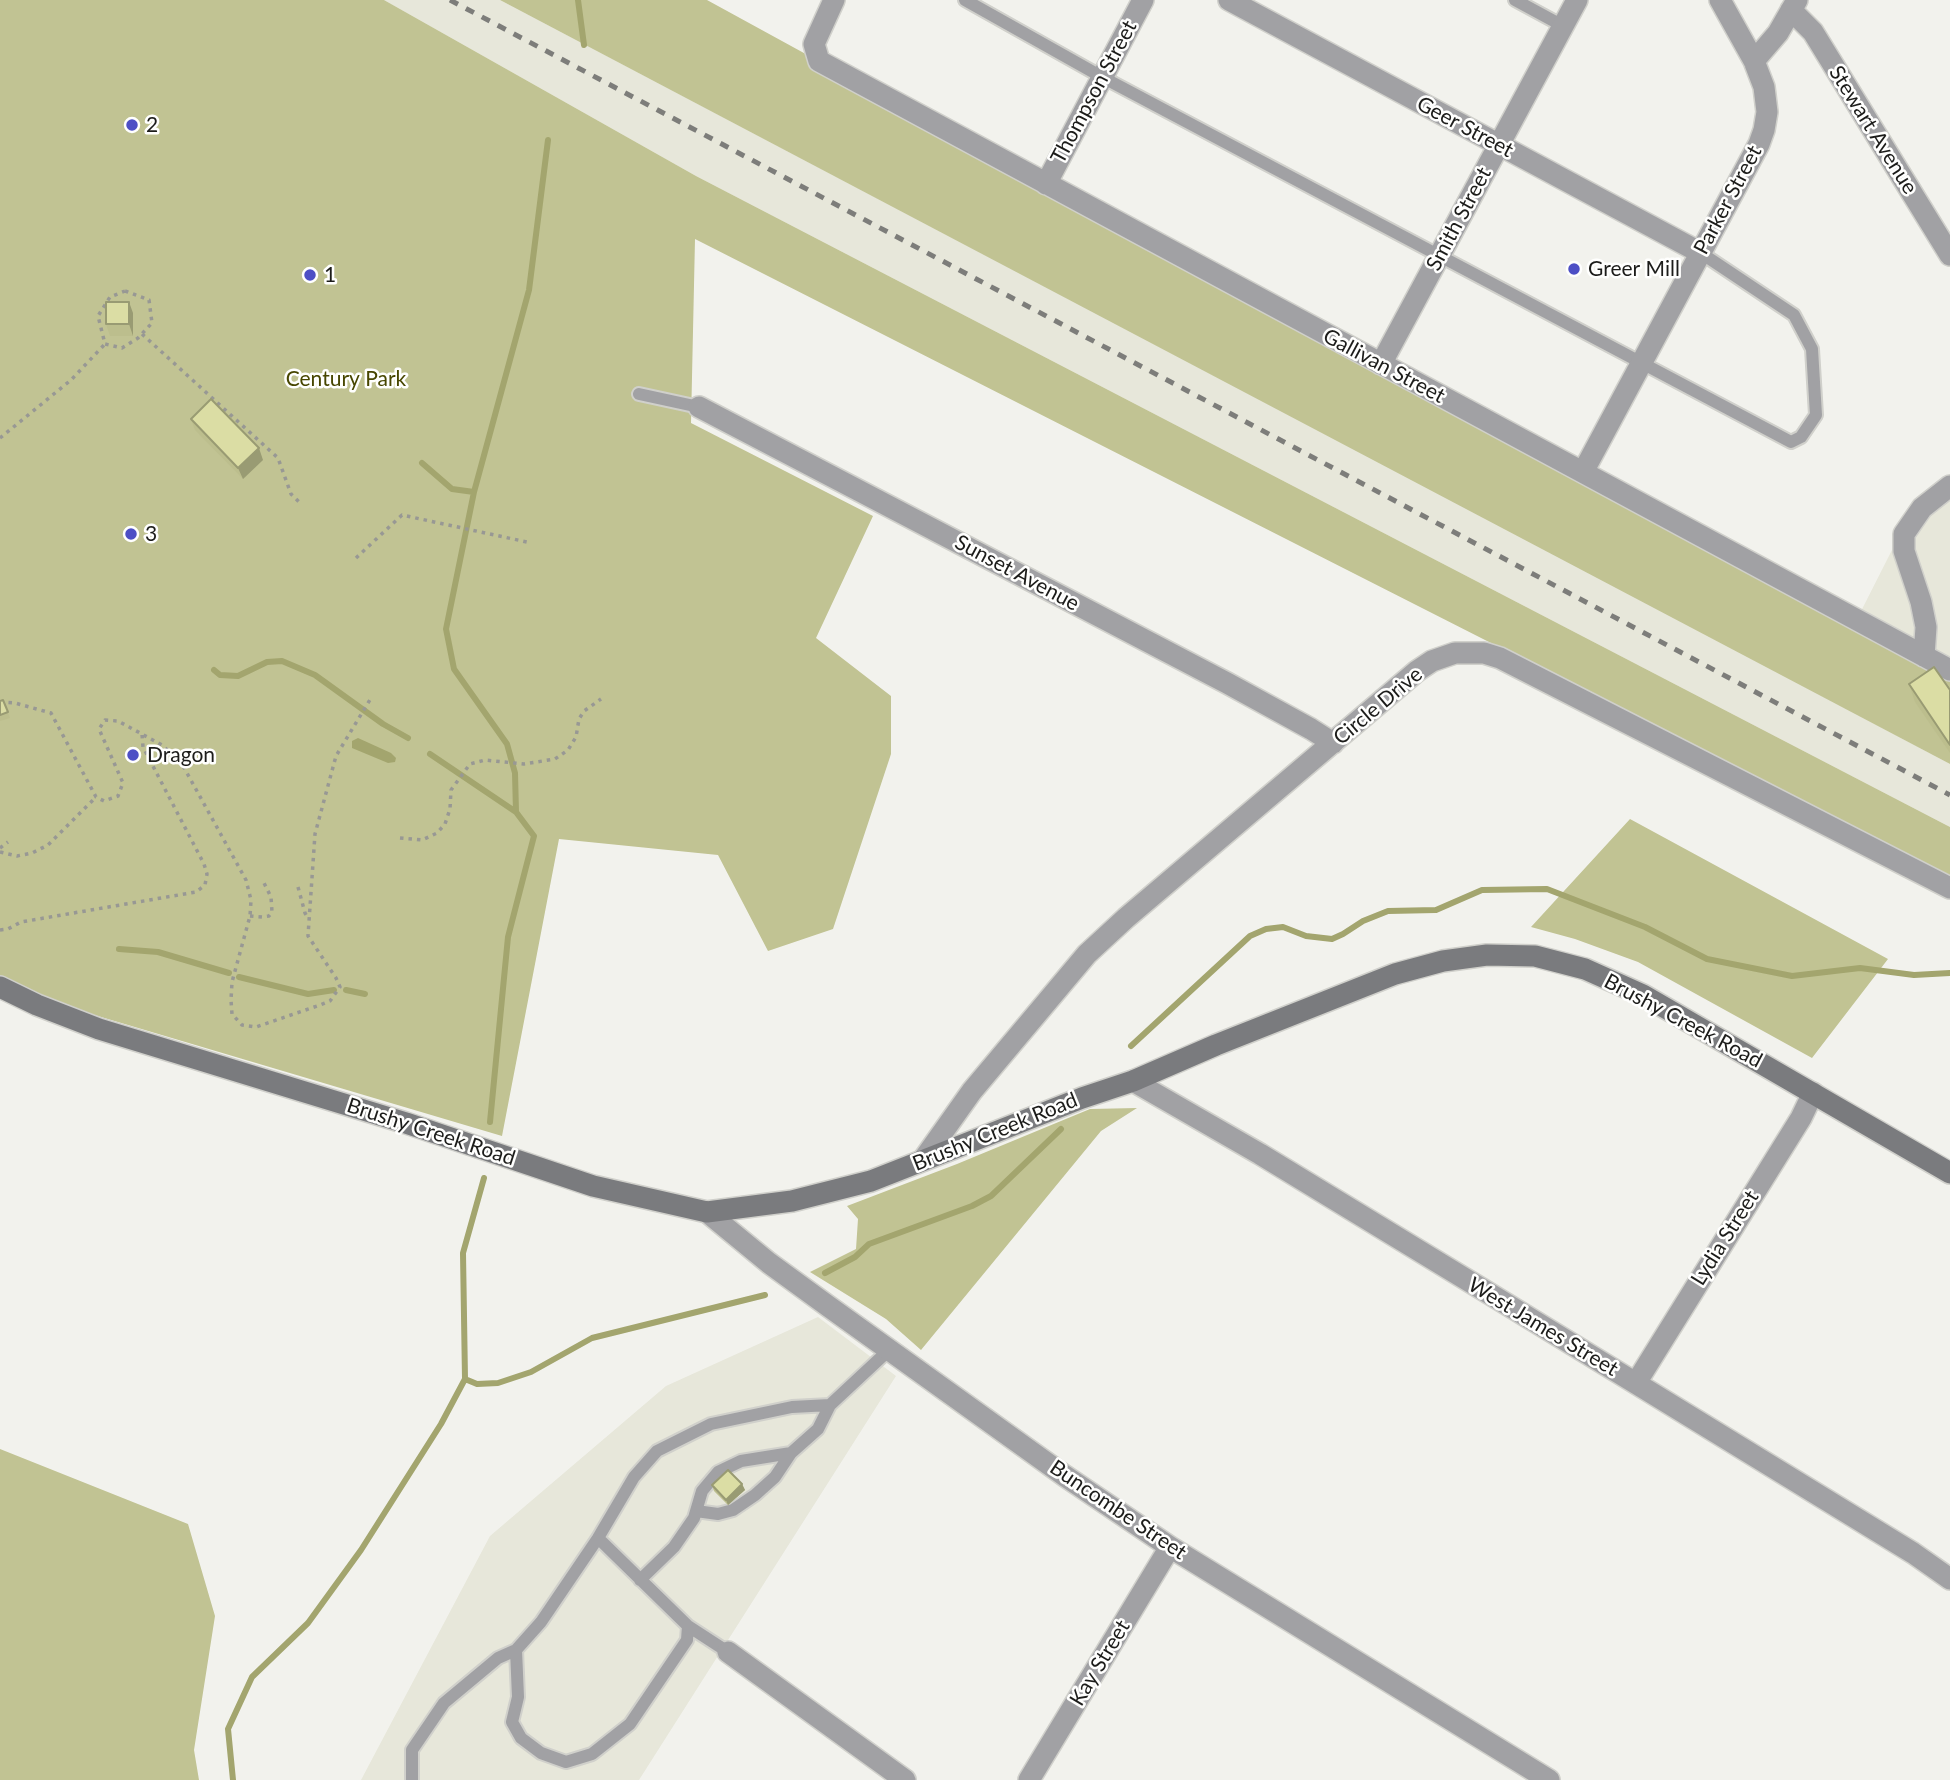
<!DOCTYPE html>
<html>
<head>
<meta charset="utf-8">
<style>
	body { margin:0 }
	canvas { display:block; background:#f2f2ed }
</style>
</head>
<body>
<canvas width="1950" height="1780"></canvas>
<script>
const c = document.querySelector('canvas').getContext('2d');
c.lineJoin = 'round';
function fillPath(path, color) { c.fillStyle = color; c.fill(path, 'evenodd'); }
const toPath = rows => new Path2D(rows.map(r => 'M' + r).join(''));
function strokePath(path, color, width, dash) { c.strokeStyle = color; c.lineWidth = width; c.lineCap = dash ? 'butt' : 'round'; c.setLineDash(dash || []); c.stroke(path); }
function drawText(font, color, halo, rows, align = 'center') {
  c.font = font + ' Lato,sans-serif'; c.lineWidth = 5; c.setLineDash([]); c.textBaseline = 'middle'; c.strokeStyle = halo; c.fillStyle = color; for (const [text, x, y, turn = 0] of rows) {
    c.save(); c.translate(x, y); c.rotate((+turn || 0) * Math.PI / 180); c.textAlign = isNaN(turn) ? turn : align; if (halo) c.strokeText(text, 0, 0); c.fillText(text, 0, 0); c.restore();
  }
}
fillPath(toPath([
	[384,0,500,0,1715,639,1950,764,1950,827,696,176],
	[1950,499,1950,680,1853,627,1894,546,1929,511],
	[818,1317,896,1376,639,1780,361,1780,490,1536,666,1386]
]), '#e7e7da');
fillPath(toPath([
	[0,0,384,0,696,176,1950,827,1950,876,695,239,691,423,873,516,816,638,891,696,891,754,833,929,768,951,718,855,559,839,502,1136,0,987],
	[500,0,707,0,1950,680,1950,764],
	[1630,819,1888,959,1812,1058,1638,962,1575,939,1531,927],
	[1137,1108,1101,1131,921,1350,886,1319,810,1272,856,1249,858,1219,847,1206,957,1164,1090,1109],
	[0,1449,188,1524,215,1616,194,1750,199,1780,0,1780]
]), '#c1c393');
fillPath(toPath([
	[358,738,391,753,396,758,395,762,388,763,352,748,352,741]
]), '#a3a56e');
strokePath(toPath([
	[578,0,584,45],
	[422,463,452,489,474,492],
	[214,670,220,675,238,676,267,662,282,661,315,675,383,724,408,738],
	[430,754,516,812],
	[119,949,158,952,229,973],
	[239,977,308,994,334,990],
	[346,990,365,994],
	[1131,1046,1250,936,1266,929,1283,927,1306,936,1332,939,1343,934,1363,921,1388,911,1436,910,1482,890,1547,889,1645,927,1707,959,1792,976,1860,968,1914,975,1950,973],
	[490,1122,508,937,534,836,516,812,515,773,507,744,454,669,446,629,474,492,529,290,548,140],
	[825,1273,855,1257,869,1244,972,1206,991,1196,1061,1129],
	[465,1379,477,1384,498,1383,531,1372,592,1338,765,1295],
	[233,1780,228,1729,252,1677,308,1623,361,1550,441,1424,465,1379,463,1253,484,1178]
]), '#a3a56e', 6);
const lane = toPath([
	[965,0,1102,77,1791,442,1801,437,1816,415,1812,349,1794,315,1701,253],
	[1515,0,1563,26],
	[639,394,699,407],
	[696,1511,718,1514,733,1510,755,1495,775,1477,791,1453],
	[640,1580,674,1547,694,1518,702,1491,718,1472,741,1461,791,1453,818,1429,830,1405],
	[688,1626,728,1652],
	[516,1650,518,1697,512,1722,521,1738,541,1753,566,1762,592,1754,630,1724,687,1640,688,1626,598,1538],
	[412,1780,412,1750,444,1703,498,1658,516,1650,541,1622,598,1538,634,1477,657,1451,711,1424,792,1407,830,1405,889,1350]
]);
const street = toPath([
	[834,0,814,44,819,61,1950,670],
	[1229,0,1701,253],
	[1791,10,1813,32,1950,255],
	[1754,61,1778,33,1797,0],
	[1046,184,1143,0],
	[1381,364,1577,0],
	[699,407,1227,683,1311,729,1333,743],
	[1583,472,1759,144,1764,130,1767,112,1764,87,1754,61,1720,0],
	[1924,656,1926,627,1921,602,1904,551,1904,534,1922,508,1950,486],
	[1133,1081,1260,1154,1477,1286,1913,1553,1950,1579],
	[923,1160,972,1091,1087,954,1126,918,1417,671,1432,661,1455,653,1484,653,1500,658,1950,888],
	[707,1212,769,1263,828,1306,1065,1476,1170,1547,1549,1780],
	[1636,1383,1801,1118,1813,1093],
	[728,1652,905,1780],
	[1029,1780,1170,1547]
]);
const secondary = toPath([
	[0,987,37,1005,99,1029,406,1123,593,1186,707,1212,792,1201,871,1181,1082,1098,1133,1081,1216,1045,1395,974,1443,961,1487,955,1535,956,1585,969,1643,995,1950,1173]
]);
strokePath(lane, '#d0d0cb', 16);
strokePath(street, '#d0d0cb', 24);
strokePath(secondary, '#d0d0cb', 24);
strokePath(toPath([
	[125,291,149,300,152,323,138,338,122,348,105,344,98,316,110,297,125,291],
	[142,334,278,458,291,494,300,503],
	[0,438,71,380,105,344],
	[356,558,402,515,527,542],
	[0,702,15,703,51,713,96,797,104,801,118,796,123,783,99,729,105,720,118,721,162,745,182,764,246,880,251,900,250,916,232,982,231,1000,232,1014,242,1025,256,1027,320,1005,330,1001,340,987,336,978,308,936,315,834,336,756,371,698],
	[400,838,422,840,437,833,445,824,450,809,451,790,470,764,485,760,524,764,555,759,568,750,576,737,579,719,584,711,601,699],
	[0,848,8,842],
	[0,852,17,856,32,853,48,845,96,797],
	[298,887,305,913,308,918],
	[250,916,262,917,269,916,272,912,271,897,264,883],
	[0,930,8,929,21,922,196,892,205,885,207,874,204,864,143,747,142,734]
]), '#989894', 3.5, [3.5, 5]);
strokePath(lane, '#a1a1a4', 12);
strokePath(street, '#a1a1a4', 21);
strokePath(secondary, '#7a7b7e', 21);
strokePath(toPath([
	[450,0,1950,795]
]), '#7d7d7a', 5, [9, 9]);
fillPath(toPath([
	[133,313,133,336,110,336,106,324],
	[191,419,263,460,243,479,195,430],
	[1909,684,1950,690,1950,753,1915,702],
	[3,700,10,718,0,721,0,701],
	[742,1484,745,1490,728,1505,714,1491,712,1485]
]), '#bcbe8d');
fillPath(toPath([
	[129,302,133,313,133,336,129,324],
	[259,448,263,460,243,479,238,468],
	[742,1484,745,1490,728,1505,726,1500]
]), '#999b73');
const building = toPath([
	[106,302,129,302,129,324,106,324,106,302],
	[211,399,259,448,238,468,191,419,211,399],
	[1934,667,1950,690,1950,745,1909,684,1934,667],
	[3,700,8,712,0,715,0,701,3,700],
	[728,1470,742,1484,726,1500,712,1485,728,1470]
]);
fillPath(building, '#dbdda4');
strokePath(building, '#999b73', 2);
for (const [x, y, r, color] of [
	[132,125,7,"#4d4fc5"],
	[1574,269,7,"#4d4fc5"],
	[310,275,7,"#4d4fc5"],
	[131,534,7,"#4d4fc5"],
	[133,755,7,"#4d4fc5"]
]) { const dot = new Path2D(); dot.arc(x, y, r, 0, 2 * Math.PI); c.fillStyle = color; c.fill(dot); strokePath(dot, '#fffffe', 2.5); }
drawText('21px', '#1c1c1a', '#fffffe', [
	["Thompson Street",1094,92,-62],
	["Geer Street",1465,127,28],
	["Stewart Avenue",1873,130,58],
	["Parker Street",1728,200,-62],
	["Smith Street",1459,219,-62],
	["Gallivan Street",1384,366,28],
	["Sunset Avenue",1017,573,28],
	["Circle Drive",1378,706,-40],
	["Brushy Creek Road",1683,1021,28],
	["Brushy Creek Road",431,1132,18],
	["Brushy Creek Road",995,1132,-22],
	["Lydia Street",1725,1238,-58],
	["West James Street",1543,1327,31],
	["Buncombe Street",1118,1510,34],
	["Kay Street",1100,1663,-59]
]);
drawText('21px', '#1c1c1a', '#fffffe', [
	["2",146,125],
	["Greer Mill",1588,269],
	["1",324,275],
	["3",145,534],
	["Dragon",147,755]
], 'left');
drawText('21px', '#474600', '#fffffe', [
	["Century Park",346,379]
]);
</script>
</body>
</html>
